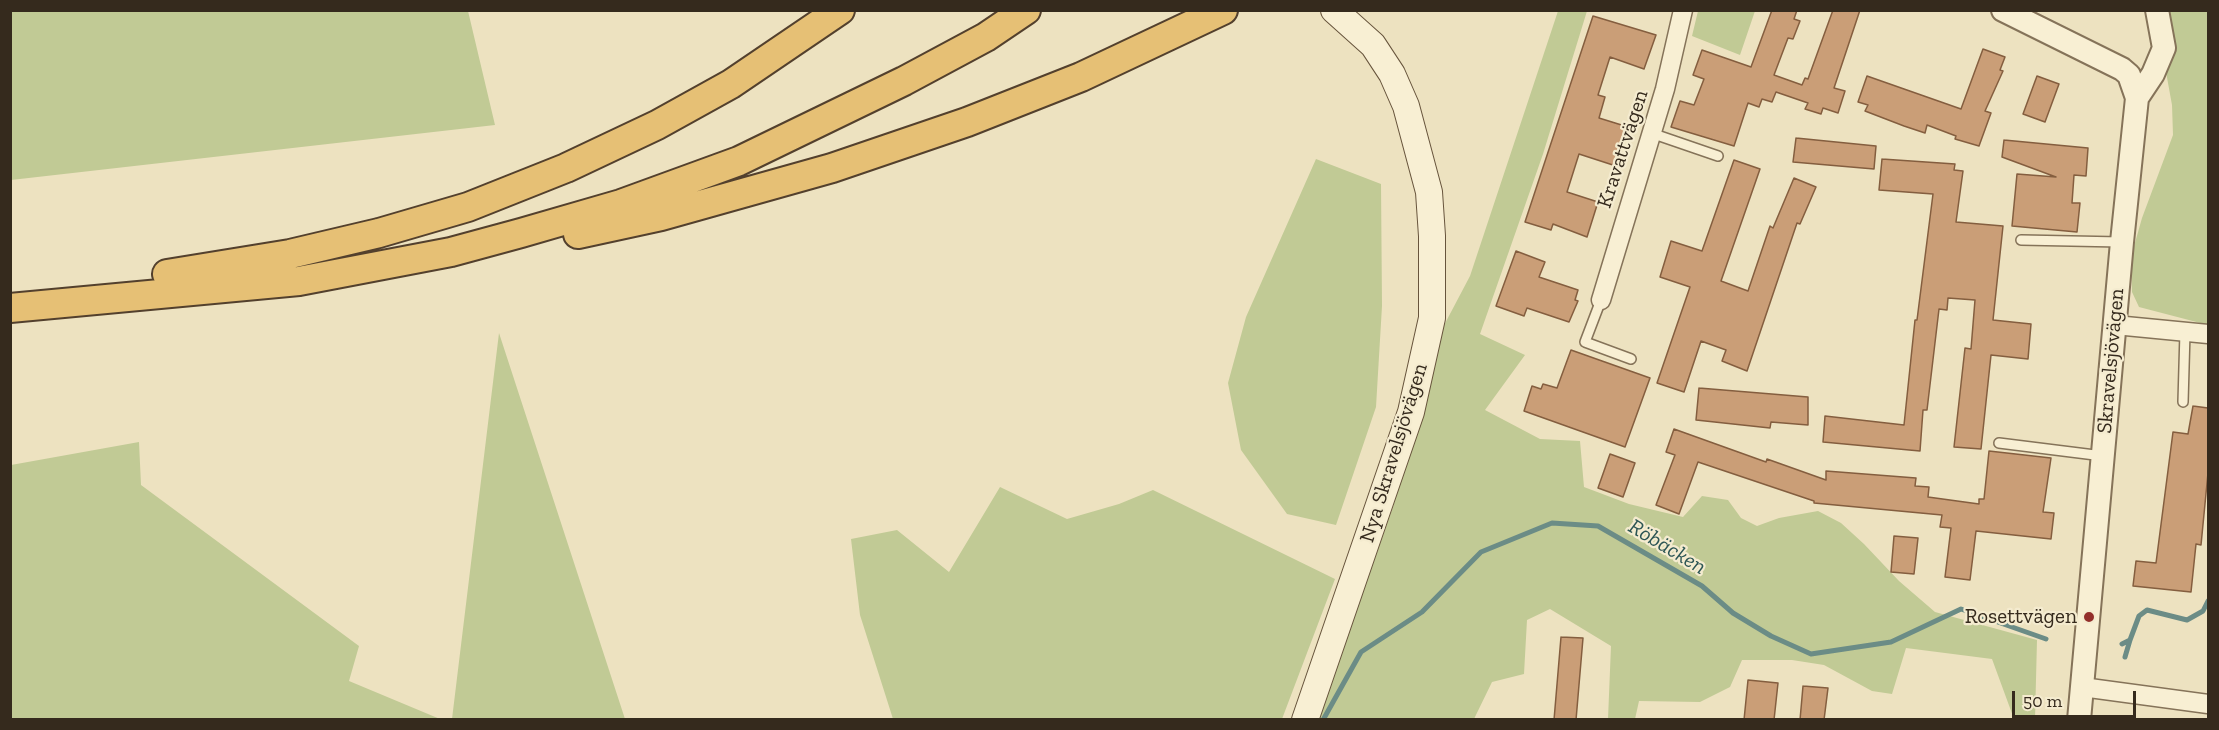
<!DOCTYPE html>
<html>
<head>
<meta charset="utf-8">
<style>
	body { margin:0 }
	#map { position:relative; width:2219px; height:730px; overflow:hidden; background:#ede2c0; font-family:"Zilla Slab",serif }
	canvas { display:block }
	.frame { position:absolute; inset:0; border:12px solid #352a1d; pointer-events:none }
	.scale { position:absolute; left:2012px; top:691px; width:124px; height:27px; box-sizing:border-box; border:3px solid #352a1d; border-top:0; padding-left:8px; font-size:18px; line-height:21px; white-space:nowrap; color:#352a1d; -webkit-text-stroke:4px #f4ebcf; paint-order:stroke }
</style>
</head>
<body>
<div id="map">
<canvas width="2219" height="730"></canvas>
<div class="frame"></div>
<div class="scale">50 m</div>
</div>
<script>
const c = document.querySelector('canvas').getContext('2d');
c.lineJoin = 'round';
function fillPath(path, color) { c.fillStyle = color; c.fill(path, 'evenodd'); }
const toPath = rows => new Path2D(rows.map(r => 'M' + r).join(''));
function strokePath(path, color, width, dash) { c.strokeStyle = color; c.lineWidth = width; c.lineCap = dash ? 'butt' : 'round'; c.setLineDash(dash || []); c.stroke(path); }
function drawText(font, color, halo, rows, align = 'center') {
  c.font = font + ' "Zilla Slab",serif'; c.lineWidth = 4.5; c.setLineDash([]); c.textBaseline = 'middle'; c.strokeStyle = halo; c.fillStyle = color; for (const [text, x, y, turn = 0] of rows) {
    c.save(); c.translate(x, y); c.rotate((+turn || 0) * Math.PI / 180); c.textAlign = isNaN(turn) ? turn : align; if (halo) c.strokeText(text, 0, 0); c.fillText(text, 0, 0); c.restore();
  }
}
fillPath(toPath([
	[10,11,468,11,495,125,11,180],
	[1558,11,1587,11,1543,154,1480,334,1525,355,1485,410,1540,439,1580,441,1584,487,1629,504,1683,517,1702,496,1728,500,1741,518,1757,526,1779,518,1818,511,1841,523,1864,544,1899,581,1935,612,2037,640,2035,719,2014,719,1992,659,1906,648,1892,694,1872,691,1824,665,1792,660,1742,660,1730,687,1700,702,1639,701,1635,719,1608,719,1611,646,1550,609,1527,620,1524,674,1492,682,1474,719,1318,720,1393,507,1441,331,1470,276],
	[1698,11,1755,11,1740,55,1692,36],
	[2166,11,2208,11,2208,325,2139,307,2132,292,2131,257,2142,218,2173,135,2172,105,2166,72,2173,50],
	[1316,159,1381,184,1382,306,1376,407,1336,525,1287,514,1241,450,1228,383,1246,317],
	[499,333,625,719,452,719],
	[139,442,141,485,359,646,349,681,440,719,11,719,11,465],
	[1000,487,1067,519,1119,504,1153,490,1335,579,1282,719,893,719,860,615,851,539,897,530,949,572]
]), '#c1ca95');
strokePath(toPath([
	[2122,644,2130,640,2139,616,2147,610,2187,620,2203,611,2208,601],
	[2125,657,2130,640],
	[1323,720,1361,652,1422,612,1481,552,1552,523,1598,526,1702,586,1733,613,1771,636,1811,654,1891,642,1961,609,2046,639]
]), '#6b8c86', 5);
const building = toPath([
	[1772,10,1797,10,1794,19,1800,21,1793,39,1788,38,1774,75,1802,85,1805,78,1808,79,1833,10,1860,10,1834,88,1845,91,1838,113,1823,108,1821,114,1805,109,1808,103,1776,92,1772,102,1762,99,1759,107,1748,103,1734,146,1671,127,1680,101,1694,105,1704,79,1693,75,1702,50,1751,67,1772,10],
	[1593,16,1656,35,1644,69,1610,57,1598,95,1605,97,1599,118,1628,127,1616,166,1579,154,1567,192,1598,202,1587,237,1553,224,1551,230,1525,222,1593,16],
	[1983,49,2005,57,2000,70,2003,71,1985,111,1991,113,1979,146,1955,139,1956,136,1927,125,1925,133,1904,126,1865,111,1868,105,1858,102,1867,76,1961,109,1983,49],
	[2037,76,2059,84,2045,122,2023,114,2037,76],
	[1796,138,1876,146,1874,169,1793,162,1796,138],
	[2004,140,2088,148,2086,176,2074,175,2072,203,2080,203,2077,232,2012,226,2017,174,2056,177,2002,157,2004,140],
	[1882,159,1955,164,1954,170,1963,171,1956,222,2003,226,1993,320,2031,324,2028,359,1991,355,1981,449,1954,447,1965,348,1971,349,1975,300,1948,298,1947,310,1939,309,1927,410,1923,410,1920,451,1823,442,1825,416,1904,425,1915,320,1917,320,1933,194,1879,190,1882,159],
	[1734,160,1760,169,1721,281,1748,291,1770,226,1773,228,1794,178,1816,187,1800,224,1797,223,1747,371,1722,361,1726,350,1701,341,1684,392,1657,383,1690,287,1660,277,1671,241,1702,251,1734,160],
	[1516,251,1545,262,1539,277,1578,290,1575,300,1578,301,1569,322,1527,308,1524,316,1496,306,1516,251],
	[1571,350,1650,378,1625,447,1524,411,1532,386,1541,389,1543,384,1557,388,1571,350],
	[1699,388,1808,397,1808,425,1771,422,1770,428,1696,420,1699,388],
	[2193,406,2208,408,2208,473,2201,545,2196,544,2191,592,2133,586,2136,561,2156,563,2173,432,2188,434,2193,406],
	[1674,429,1766,462,1767,459,1826,480,1826,471,1916,478,1915,486,1929,487,1928,497,1979,504,1979,499,1984,499,1989,451,2051,458,2043,512,2054,513,2051,539,1976,531,1970,580,1945,577,1951,528,1940,527,1942,515,1814,503,1814,501,1698,462,1679,514,1656,505,1675,455,1666,452,1674,429],
	[1610,454,1635,463,1623,497,1598,488,1610,454],
	[1894,536,1918,538,1914,574,1891,572,1894,536],
	[1561,637,1583,638,1576,720,1554,720,1561,637],
	[1748,680,1778,683,1774,720,1744,720,1748,680],
	[1803,686,1828,688,1824,720,1800,720,1803,686]
]);
fillPath(building, '#ca9e77');
strokePath(building, '#845e3f', 1.5);
const service = toPath([
	[1651,133,1718,156],
	[2021,240,2121,242],
	[1601,300,1585,342,1631,359],
	[2183,402,2185,332],
	[1999,443,2103,456]
]);
const minor = toPath([
	[1601,300,1665,89,1683,10],
	[2115,325,2208,334],
	[2082,687,2208,704]
]);
const tertiary = toPath([
	[2003,10,2122,69,2129,75,2137,98],
	[2079,720,2122,242,2137,98,2153,74,2164,48,2157,10]
]);
const secondary = toPath([
	[1305,720,1411,412,1432,318,1432,236,1429,192,1406,106,1392,74,1373,45,1334,10]
]);
const trunk = toPath([
	[578,234,661,216,832,168,967,122,1081,77,1223,10],
	[167,274,290,254,379,233,468,207,566,168,657,125,731,84,840,10],
	[10,308,299,281,451,252,521,233,621,204,739,161,904,81,986,37,1026,10]
]);
strokePath(service, '#857359', 12);
strokePath(minor, '#857359', 21);
strokePath(tertiary, '#857359', 26);
strokePath(secondary, '#67543c', 28);
strokePath(trunk, '#53402d', 32);
strokePath(service, '#f8efd3', 9);
strokePath(minor, '#f8efd3', 18);
strokePath(tertiary, '#f8efd3', 22);
strokePath(secondary, '#f8efd3', 26);
strokePath(trunk, '#e6c075', 28);
for (const [x, y, r, color] of [
	[2089,617,6,"#932f2a"]
]) { const dot = new Path2D(); dot.arc(x, y, r, 0, 2 * Math.PI); c.fillStyle = color; c.fill(dot); strokePath(dot, '#f4ebcf', 2); }
drawText('21px', '#352a1d', '#f4ebcf', [
	["Kravattvägen",1623,149,-72],
	["Skravelsjövägen",2111,361,-85],
	["Nya Skravelsjövägen",1394,453,-73]
]);
drawText('21px', '#352a1d', '#f4ebcf', [
	["Rosettvägen",2077,617]
], 'right');
drawText('italic 22px', '#2c5554', '#f4ebcf', [
	["Röbäcken",1667,547,31]
]);
</script>
</body>
</html>
